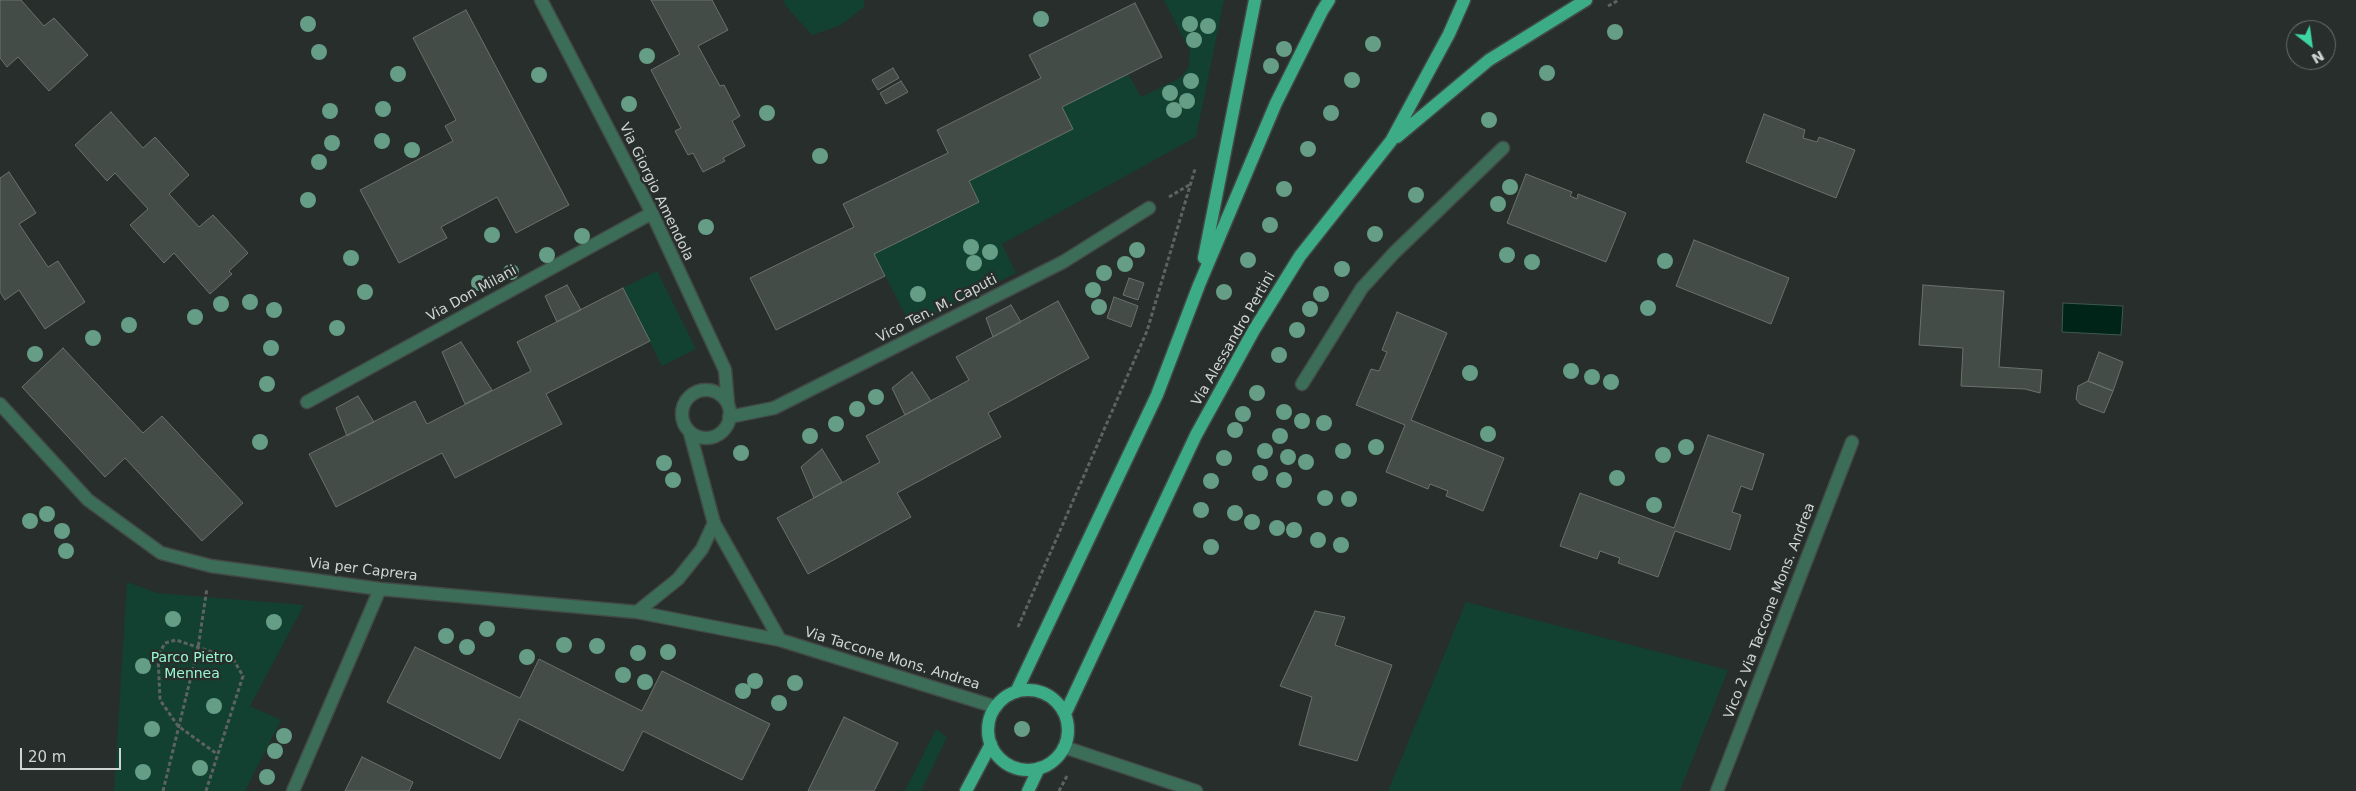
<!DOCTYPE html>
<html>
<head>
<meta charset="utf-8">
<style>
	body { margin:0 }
	#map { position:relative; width:2356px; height:791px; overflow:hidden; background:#272e2b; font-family:"DejaVu Sans",sans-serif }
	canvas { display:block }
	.north { position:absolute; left:2286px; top:20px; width:50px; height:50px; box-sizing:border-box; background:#272e2b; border:1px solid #6b716e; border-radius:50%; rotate:150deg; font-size:14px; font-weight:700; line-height:20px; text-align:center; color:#d0d5d3 }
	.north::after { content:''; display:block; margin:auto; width:18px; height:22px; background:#3ed4a3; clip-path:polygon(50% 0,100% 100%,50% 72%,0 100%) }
	.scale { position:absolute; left:20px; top:748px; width:101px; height:22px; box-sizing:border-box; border:2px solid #d0d5d3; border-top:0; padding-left:6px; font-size:15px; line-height:18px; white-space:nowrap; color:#d0d5d3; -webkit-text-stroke:4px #272e2b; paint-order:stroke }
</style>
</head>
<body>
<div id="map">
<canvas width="2356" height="791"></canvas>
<div class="north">N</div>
<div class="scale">20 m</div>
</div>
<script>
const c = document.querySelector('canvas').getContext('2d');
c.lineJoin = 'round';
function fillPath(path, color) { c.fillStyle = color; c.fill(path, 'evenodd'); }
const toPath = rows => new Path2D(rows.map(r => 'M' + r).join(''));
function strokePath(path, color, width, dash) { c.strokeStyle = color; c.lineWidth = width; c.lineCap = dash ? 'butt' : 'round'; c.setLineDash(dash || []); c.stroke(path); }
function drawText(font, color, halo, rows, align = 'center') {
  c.font = font + ' "DejaVu Sans",sans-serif'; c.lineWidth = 5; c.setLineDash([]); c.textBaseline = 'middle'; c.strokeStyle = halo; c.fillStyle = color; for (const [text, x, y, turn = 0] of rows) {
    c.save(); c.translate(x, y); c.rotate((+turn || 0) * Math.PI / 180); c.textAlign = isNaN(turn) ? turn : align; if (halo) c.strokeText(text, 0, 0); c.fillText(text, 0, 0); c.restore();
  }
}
fillPath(toPath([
	[784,0,864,0,864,7,841,25,812,35,785,5],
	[1164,0,1224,0,1196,137,1002,244,1016,273,911,326,874,254,1062,107,1128,74,1141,97,1180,78,1189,67,1190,51],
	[657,271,696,349,662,366,623,288],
	[127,582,157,593,304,605,250,706,281,720,245,791,114,791],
	[1466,602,1728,670,1680,791,1388,791],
	[936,729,947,737,921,791,905,791]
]), '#134131');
const water = toPath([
	[2063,303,2123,306,2121,335,2062,332,2063,303]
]);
fillPath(water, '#012418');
strokePath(water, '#3f5950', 1);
const building = toPath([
	[0,0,21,0,44,26,54,18,88,55,49,91,18,57,7,67,0,58,0,0],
	[651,0,712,0,728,30,698,46,720,86,724,85,740,116,732,121,745,146,723,158,725,161,703,172,693,153,688,155,675,131,681,128,651,70,680,54,651,0],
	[1135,3,1162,57,1062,107,1073,129,969,181,979,202,874,254,885,276,776,330,750,278,854,227,843,204,948,153,937,130,1041,78,1029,55,1135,3],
	[466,10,569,205,516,233,497,197,441,227,447,238,399,263,360,190,453,141,445,126,456,120,413,38,466,10],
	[893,68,899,78,878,90,872,80,893,68],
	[901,81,908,92,886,104,880,93,901,81],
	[111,112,143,148,155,137,189,175,169,194,199,227,213,215,248,253,229,271,232,274,210,294,174,253,164,263,130,225,148,209,115,173,107,181,75,145,111,112],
	[1764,114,1805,130,1803,138,1817,142,1819,137,1855,150,1836,198,1746,162,1764,114],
	[9,172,36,213,19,224,48,267,58,261,85,302,45,329,19,290,5,300,0,292,0,178,9,172],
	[1526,174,1572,192,1570,196,1577,199,1578,194,1626,213,1606,262,1507,223,1526,174],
	[1694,240,1789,278,1771,324,1676,286,1694,240],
	[1129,278,1144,283,1138,300,1123,295,1129,278],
	[567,285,581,310,557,322,545,296,567,285],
	[1923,285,2004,291,1999,367,2042,370,2040,393,2025,389,1961,386,1963,348,1919,345,1923,285],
	[623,288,650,341,546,394,562,424,455,478,442,453,336,507,309,454,415,401,427,424,531,371,517,342,623,288],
	[1114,297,1138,306,1131,327,1107,318,1114,297],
	[1058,301,1089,358,988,413,1001,437,897,493,911,517,808,574,777,518,880,462,866,436,969,380,956,357,1058,301],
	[1011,305,1021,322,993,337,986,318,1011,305],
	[1397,312,1447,333,1411,420,1504,458,1483,511,1446,496,1448,491,1430,484,1428,489,1386,472,1405,425,1356,405,1371,369,1379,371,1387,352,1382,350,1397,312],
	[461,342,492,390,465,404,442,352,461,342],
	[63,348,143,433,162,416,243,503,202,541,125,458,105,477,22,387,63,348],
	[2099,352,2123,362,2113,391,2088,381,2099,352],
	[912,372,931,401,905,415,892,388,912,372],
	[2088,381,2113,391,2104,413,2080,404,2076,399,2078,386,2088,381],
	[358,396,374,422,347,436,336,408,358,396],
	[1708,435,1764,454,1752,490,1741,486,1732,512,1741,515,1730,550,1675,531,1658,577,1618,563,1620,558,1600,551,1597,559,1560,546,1580,493,1674,528,1708,435],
	[822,449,842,482,814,498,801,467,822,449],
	[1315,611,1345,617,1335,645,1392,665,1357,761,1299,745,1312,697,1280,686,1315,611],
	[415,647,520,698,539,659,642,711,662,671,770,724,742,780,643,731,623,771,519,719,500,759,387,702,415,647],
	[844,717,898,743,874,791,808,791,844,717],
	[362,757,413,782,409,791,345,791,362,757]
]);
fillPath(building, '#444c48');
strokePath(building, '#6a726e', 1);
const minor = toPath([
	[541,0,652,213,725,370,728,404],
	[1302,384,1362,288,1394,253,1503,148],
	'682 414a24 24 0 1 1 48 0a24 24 0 1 1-48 0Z',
	[307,402,652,213],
	[0,404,88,500,161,553,211,566,380,589,637,612,780,640,996,707],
	[729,417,774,408,1063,262,1149,208],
	[690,433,714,523,780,640],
	[637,612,678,579,702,549,714,523],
	[1064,747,1196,791],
	[293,791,380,589],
	[1717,791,1852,442]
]);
const major = toPath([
	[1397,137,1489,60,1586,0],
	[1204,258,1255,0],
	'988 730a40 40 0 1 1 80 0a40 40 0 1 1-80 0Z',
	[1016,692,1157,395,1199,285,1276,103,1322,11,1329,0],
	[1065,714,1196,435,1254,330,1300,256,1391,141,1449,34,1464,0],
	[966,791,991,744],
	[1028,791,1039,768]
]);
strokePath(minor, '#424946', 15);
strokePath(major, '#424946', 15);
strokePath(toPath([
	[1608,6,1619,0],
	[1169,197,1189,185],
	[1018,627,1147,331,1195,169],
	[163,791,198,648,207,588],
	[206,791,243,676,233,659,176,640,165,643,158,656,160,700,178,726,217,754],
	[1059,791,1068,774]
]), '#5c6360', 3, [4, 2.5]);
strokePath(minor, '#3c6d59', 12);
strokePath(major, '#3bac85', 12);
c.fillStyle = '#659d86';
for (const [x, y] of [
	[1041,19],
	[308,24],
	[1190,24],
	[1208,26],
	[1615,32],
	[1194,40],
	[1373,44],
	[1284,49],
	[319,52],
	[647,56],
	[1271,66],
	[1547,73],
	[398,74],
	[539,75],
	[1352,80],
	[1191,81],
	[1170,93],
	[1187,101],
	[629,104],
	[383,109],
	[1174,110],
	[330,111],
	[767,113],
	[1331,113],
	[1489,120],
	[382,141],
	[332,143],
	[1308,149],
	[412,150],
	[820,156],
	[319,162],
	[1510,187],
	[1284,189],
	[1416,195],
	[308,200],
	[1498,204],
	[1270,225],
	[706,227],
	[1375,234],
	[492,235],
	[582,236],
	[971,247],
	[1137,250],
	[990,252],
	[547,255],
	[1507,255],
	[351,258],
	[1248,260],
	[1665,261],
	[1532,262],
	[974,263],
	[1125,264],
	[1342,269],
	[511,272],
	[1104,273],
	[479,283],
	[1093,290],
	[365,292],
	[1224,292],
	[918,294],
	[1321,294],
	[250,302],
	[221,304],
	[1099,307],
	[1648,308],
	[1310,309],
	[274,310],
	[195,317],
	[129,325],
	[337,328],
	[1297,330],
	[93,338],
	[271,348],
	[35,354],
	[1279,355],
	[1571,371],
	[1470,373],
	[1592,377],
	[1611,382],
	[267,384],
	[1257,393],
	[876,397],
	[857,409],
	[1284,412],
	[1243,414],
	[1302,421],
	[1324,423],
	[836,424],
	[1235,430],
	[1488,434],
	[810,436],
	[1280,436],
	[260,442],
	[1376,447],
	[1686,447],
	[1265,451],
	[1343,451],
	[741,453],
	[1663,455],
	[1288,457],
	[1224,458],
	[1306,462],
	[664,463],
	[1260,473],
	[1617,478],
	[673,480],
	[1284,480],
	[1211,481],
	[1325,498],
	[1349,499],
	[1654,505],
	[1201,510],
	[1235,513],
	[47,514],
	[30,521],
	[1252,522],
	[1277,528],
	[1294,530],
	[62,531],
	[1318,540],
	[1341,545],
	[1211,547],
	[66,551],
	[173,619],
	[274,622],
	[487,629],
	[446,636],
	[564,645],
	[597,646],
	[467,647],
	[668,652],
	[638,653],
	[527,657],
	[143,666],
	[623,675],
	[755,681],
	[645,682],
	[795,683],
	[743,691],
	[779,703],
	[214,706],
	[152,729],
	[1022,729],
	[284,736],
	[275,751],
	[200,768],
	[143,772],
	[267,777]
]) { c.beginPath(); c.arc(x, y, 8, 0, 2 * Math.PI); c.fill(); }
drawText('14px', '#d0d5d3', '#272e2b', [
	["Via Giorgio Amendola",656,192,64],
	["Via Don Milani",472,294,-29],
	["Vico Ten. M. Caputi",937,309,-27],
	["Via Alessandro Pertini",1234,339,-60],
	["Via per Caprera",363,570,7],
	["Vico 2 Via Taccone Mons. Andrea",1770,611,-69],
	["Via Taccone Mons. Andrea",892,659,17]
]);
drawText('14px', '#97f8d1', '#272e2b', [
	["Parco Pietro",192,658],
	["Mennea",192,674]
]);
</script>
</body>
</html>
